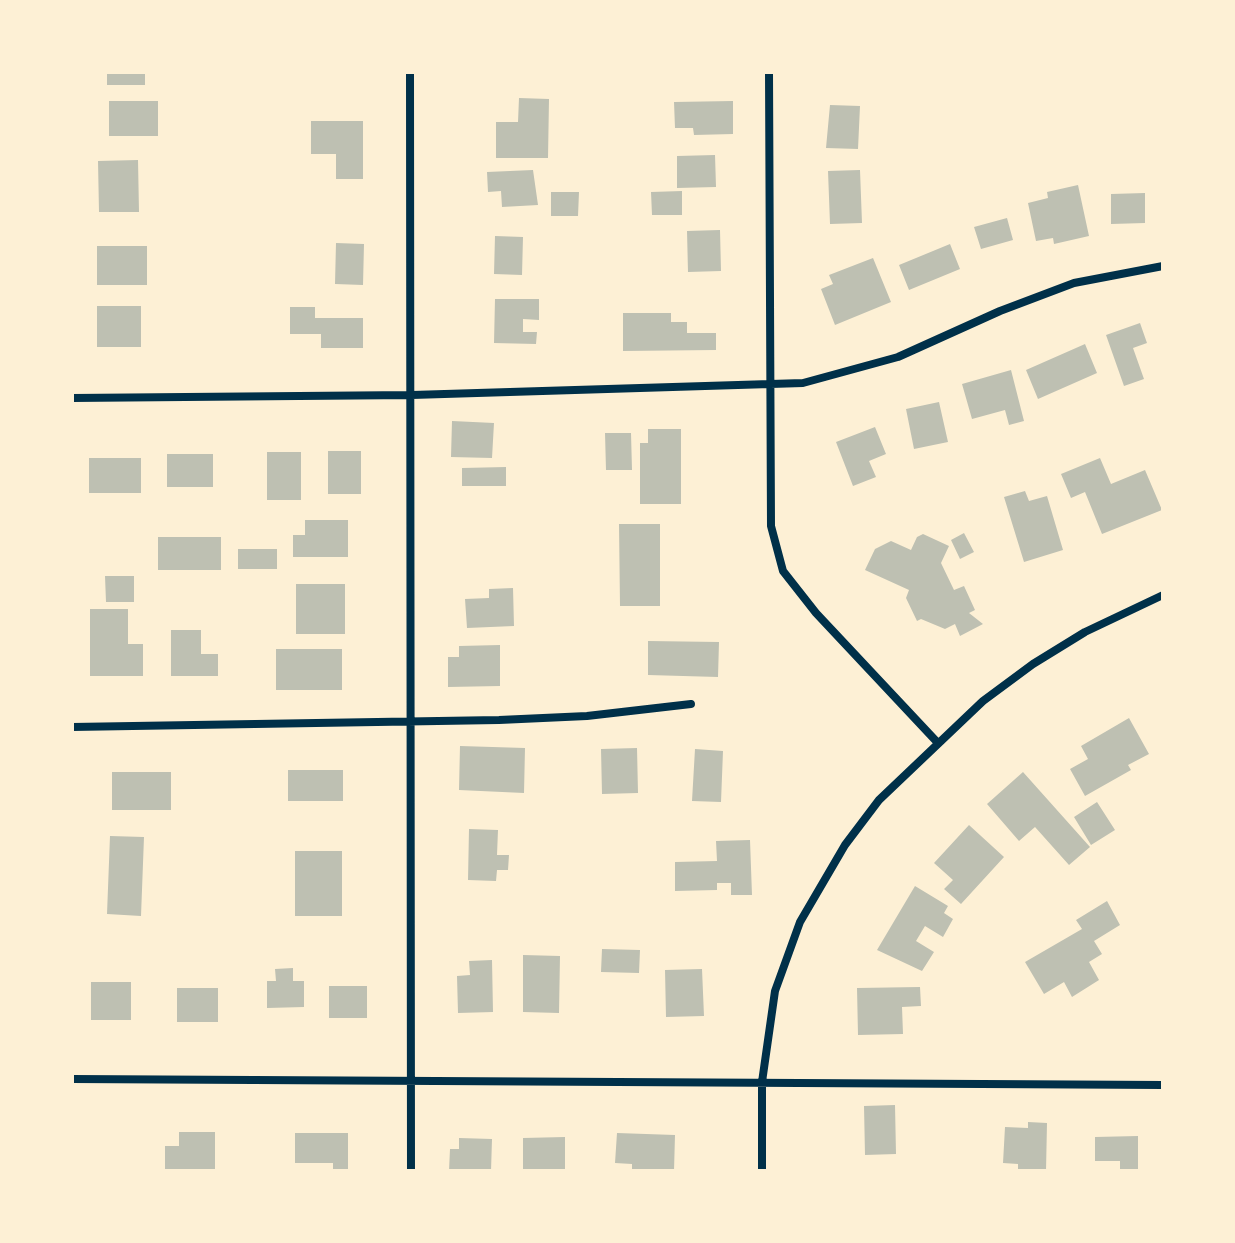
<!DOCTYPE html>
<html>
<head>
<meta charset="utf-8">
<style>
	body { margin:0 }
	#map { position:relative; width:1235px; height:1243px; overflow:hidden; background:#fdf0d5; font-family:"PT Serif",serif }
	canvas { display:block }
	.frame { position:absolute; inset:0; border:74px solid #fdf0d5; pointer-events:none }
</style>
</head>
<body>
<div id="map">
<canvas width="1235" height="1243"></canvas>
<div class="frame"></div>
</div>
<script>
const c = document.querySelector('canvas').getContext('2d');
c.lineJoin = 'round';
function fillPath(path, color) { c.fillStyle = color; c.fill(path, 'evenodd'); }
const toPath = rows => new Path2D(rows.map(r => 'M' + r).join(''));
function strokePath(path, color, width, dash) { c.strokeStyle = color; c.lineWidth = width; c.lineCap = dash ? 'butt' : 'round'; c.setLineDash(dash || []); c.stroke(path); }
fillPath(toPath([
	[107,72,145,72,145,85,107,85],
	[519,98,549,99,548,158,496,158,496,122,518,122],
	[109,101,158,101,158,136,109,136],
	[733,101,733,134,694,135,693,128,675,128,674,102],
	[830,105,860,106,858,149,826,148],
	[311,121,363,121,363,179,336,179,336,154,311,154],
	[715,155,716,187,677,188,677,156],
	[138,160,139,212,99,212,98,161],
	[533,170,538,205,502,207,501,191,488,192,487,172],
	[860,170,862,223,830,224,828,171],
	[1078,185,1089,236,1054,244,1053,238,1036,241,1028,203,1048,198,1047,192],
	[682,191,682,215,652,215,651,192],
	[551,192,579,192,578,216,551,216],
	[1145,193,1145,223,1111,224,1111,194],
	[1007,218,1013,240,981,249,974,227],
	[720,230,721,271,688,272,687,231],
	[495,236,523,237,522,275,494,274],
	[336,243,364,244,363,285,335,284],
	[950,244,960,269,909,290,899,265],
	[97,246,147,246,147,285,97,285],
	[873,258,891,302,835,325,821,289,833,284,829,275],
	[495,299,539,299,539,320,523,319,523,332,537,332,536,344,494,343],
	[97,306,141,306,141,347,97,347],
	[290,307,315,307,315,318,363,318,363,348,321,348,321,334,290,334],
	[623,313,671,313,671,322,687,322,687,333,716,333,716,350,623,351],
	[1140,323,1147,343,1133,348,1144,379,1124,386,1106,335],
	[1085,344,1097,373,1038,399,1026,370],
	[1011,370,1024,421,1009,425,1005,410,972,419,962,384],
	[939,402,948,442,914,449,906,409],
	[452,421,494,423,492,458,451,457],
	[875,427,886,454,869,461,876,477,853,486,836,442],
	[648,429,681,429,681,504,640,504,640,443,648,443],
	[605,433,631,433,632,470,606,470],
	[328,451,361,451,361,494,328,494],
	[267,452,301,452,301,500,267,500],
	[167,454,213,454,213,487,167,487],
	[89,458,141,458,141,493,89,493],
	[1100,458,1111,484,1145,470,1162,510,1102,534,1085,492,1071,498,1061,474],
	[506,467,506,486,462,486,462,468],
	[1025,491,1029,501,1047,496,1063,550,1024,562,1004,497],
	[305,520,348,520,348,557,293,557,293,535,305,535],
	[619,524,660,524,660,606,620,606],
	[964,533,974,552,960,559,951,540],
	[923,534,949,546,941,563,954,590,964,586,975,610,969,613,983,624,960,636,955,624,945,629,921,619,917,621,906,598,909,590,865,570,875,549,891,541,911,550,917,537],
	[158,537,221,537,221,570,158,570],
	[238,549,277,549,277,569,238,569],
	[105,576,134,576,134,602,106,602],
	[296,584,345,584,345,634,296,634],
	[513,588,514,626,467,628,465,599,489,598,489,589],
	[90,609,128,609,128,644,143,644,143,676,90,676],
	[171,630,201,630,201,654,218,654,218,676,171,676],
	[648,641,719,642,718,677,648,675],
	[500,645,500,686,448,687,448,657,459,657,459,646],
	[276,649,342,649,342,690,276,690],
	[1129,718,1149,754,1128,765,1131,770,1085,796,1070,769,1088,759,1081,746],
	[460,746,525,748,524,793,459,790],
	[637,748,638,793,602,794,601,749],
	[695,749,723,751,721,802,692,801],
	[288,770,343,770,343,801,288,801],
	[112,772,171,772,171,810,112,810],
	[1023,772,1090,847,1069,865,1035,827,1019,841,987,804],
	[1097,802,1115,830,1091,845,1074,817],
	[969,825,1004,857,961,904,944,889,953,880,934,863],
	[469,829,498,830,497,855,509,855,508,870,497,870,496,881,468,880],
	[110,836,144,837,141,916,107,914],
	[750,840,752,895,731,895,731,883,717,883,717,890,675,891,675,862,717,861,716,841],
	[295,851,342,851,342,916,295,916],
	[915,886,948,906,944,913,953,919,943,937,925,926,916,941,934,952,922,971,877,950],
	[1107,901,1120,925,1094,941,1102,954,1089,962,1099,980,1072,997,1064,982,1044,994,1025,962,1082,929,1076,920],
	[602,949,640,950,639,973,601,972],
	[523,955,560,956,559,1013,523,1012],
	[492,960,493,1012,458,1013,457,976,470,975,469,961],
	[293,968,293,981,304,981,304,1007,267,1008,267,981,276,981,275,969],
	[702,969,704,1016,666,1017,665,970],
	[91,982,131,982,131,1020,91,1020],
	[329,986,367,986,367,1018,329,1018],
	[920,987,921,1006,902,1007,903,1034,858,1035,857,988],
	[177,988,218,988,218,1022,177,1022],
	[895,1105,896,1154,865,1155,864,1106],
	[1028,1122,1047,1123,1046,1171,1018,1171,1018,1164,1003,1163,1005,1127,1028,1128],
	[179,1132,215,1132,215,1171,165,1171,165,1146,179,1146],
	[295,1133,348,1133,348,1171,333,1171,333,1163,295,1163],
	[617,1133,675,1135,674,1171,632,1171,632,1164,615,1163],
	[1138,1136,1138,1170,1120,1170,1120,1161,1095,1161,1095,1137],
	[565,1137,565,1171,523,1171,523,1138],
	[459,1138,492,1139,491,1171,449,1171,450,1149,459,1149]
]), '#bec0b2');
strokePath(toPath([
	[410,72,411,1171],
	[769,72,771,526,783,571,816,613,937,742],
	[72,398,412,395,803,383,898,357,1000,311,1074,283,1163,266],
	[72,727,499,720,587,716,691,704],
	[72,1079,1163,1085],
	[762,1171,762,1082,775,991,800,922,845,845,879,800,983,701,1033,664,1085,632,1163,595]
]), '#003049', 8);
</script>
</body>
</html>
